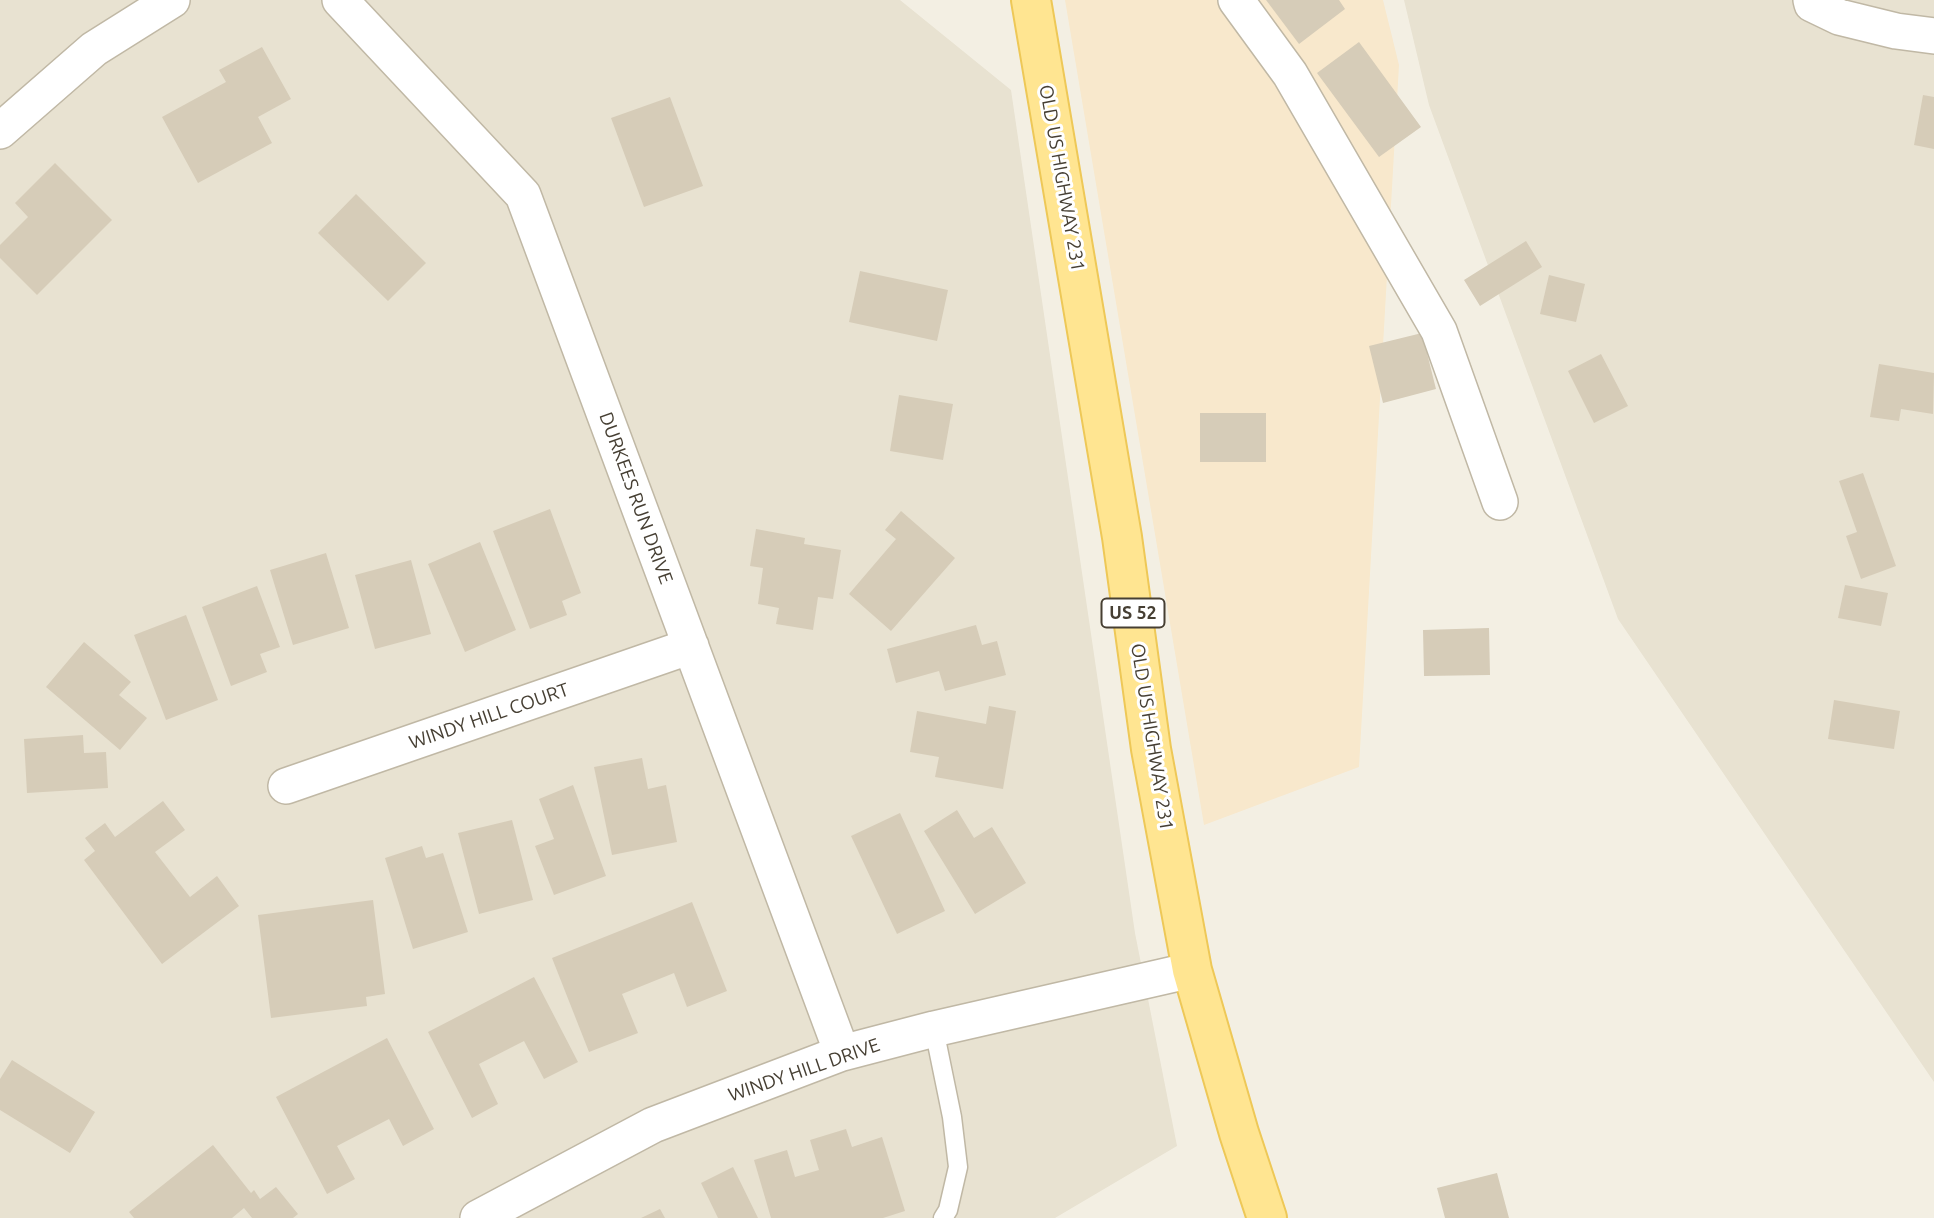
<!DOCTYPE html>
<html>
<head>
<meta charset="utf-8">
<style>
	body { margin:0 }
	canvas { display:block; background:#f3efe3 }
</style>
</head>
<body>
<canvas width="1934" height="1218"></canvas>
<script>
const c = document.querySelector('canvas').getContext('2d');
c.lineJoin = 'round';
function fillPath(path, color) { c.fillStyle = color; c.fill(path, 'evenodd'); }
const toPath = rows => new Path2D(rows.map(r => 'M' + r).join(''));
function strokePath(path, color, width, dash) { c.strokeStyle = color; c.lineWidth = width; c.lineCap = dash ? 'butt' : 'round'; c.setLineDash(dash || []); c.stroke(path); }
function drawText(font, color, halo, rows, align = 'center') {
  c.font = font + ' Ubuntu,sans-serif'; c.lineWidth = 6; c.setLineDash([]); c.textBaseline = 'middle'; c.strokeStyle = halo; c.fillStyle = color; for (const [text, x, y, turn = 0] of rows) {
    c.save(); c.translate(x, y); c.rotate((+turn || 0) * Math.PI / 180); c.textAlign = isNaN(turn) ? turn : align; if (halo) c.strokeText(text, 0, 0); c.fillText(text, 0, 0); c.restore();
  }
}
fillPath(toPath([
	[0,0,900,0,1011,90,1135,933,1177,1146,1055,1218,0,1218],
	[1404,0,1934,0,1934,1082,1618,619,1429,105]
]), '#e8e2d1');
fillPath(toPath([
	[1065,0,1383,0,1399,65,1359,767,1204,825]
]), '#f8e8cc');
fillPath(toPath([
	[1266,0,1339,0,1345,9,1299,44],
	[1359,42,1421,127,1379,157,1317,73],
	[262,47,291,99,258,117,272,143,198,183,162,117,226,82,219,70],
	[1923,95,1934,97,1934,149,1914,145],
	[670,97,703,186,644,207,611,118],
	[55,163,112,220,37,295,0,258,0,245,28,217,15,203],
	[356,194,426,263,388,301,318,233],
	[1526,241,1542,267,1480,306,1464,280],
	[860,271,948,290,937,341,849,322],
	[1549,275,1585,284,1576,322,1540,314],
	[1422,333,1436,389,1383,403,1369,346],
	[1601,354,1628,406,1594,423,1568,371],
	[1879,364,1934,373,1933,414,1901,409,1899,421,1870,417],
	[899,395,953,404,943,460,890,451],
	[1200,413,1266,413,1266,462,1200,462],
	[1863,473,1896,566,1861,579,1846,536,1857,532,1839,481],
	[550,509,581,593,562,601,567,615,530,629,493,531],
	[901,511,955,558,891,631,849,594,896,539,885,530],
	[756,529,805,538,804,544,841,550,833,599,818,597,813,630,776,624,779,608,758,604,763,568,750,566],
	[480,542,516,630,465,652,428,564],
	[326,553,349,628,293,645,270,570],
	[411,560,431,634,375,649,355,575],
	[1845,585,1888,593,1881,626,1838,618],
	[257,586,280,647,260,654,267,672,231,686,202,607],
	[186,615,218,700,166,720,134,635],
	[976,625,982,645,997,641,1006,675,945,691,939,671,896,683,887,649],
	[1489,628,1490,675,1424,676,1423,630],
	[84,642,131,682,119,695,147,718,120,750,46,687],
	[1834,700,1900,711,1894,749,1828,739],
	[989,706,1016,711,1003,789,935,777,939,757,910,752,917,711,986,724],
	[83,735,84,753,106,752,108,788,27,793,24,739],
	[642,758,648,789,666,785,677,842,612,855,594,767],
	[573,785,606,876,554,895,535,846,554,839,539,799],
	[163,801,185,830,155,852,190,897,217,876,239,906,162,964,84,860,95,851,85,838,105,823,115,837],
	[957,810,974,838,992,827,1026,883,975,914,924,831],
	[900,813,945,911,897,934,851,836],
	[512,820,533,900,479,914,458,833],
	[422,846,426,858,443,853,468,932,413,949,385,858],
	[373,900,385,994,366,997,367,1006,271,1018,258,915],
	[692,902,727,991,687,1007,674,973,622,994,638,1033,589,1052,552,958],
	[534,977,578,1062,544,1079,524,1041,479,1064,498,1104,472,1118,428,1032],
	[387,1038,434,1129,403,1146,389,1119,337,1146,355,1179,327,1194,276,1097],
	[12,1060,95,1112,70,1153,0,1110,0,1079],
	[846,1129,852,1147,882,1137,905,1211,883,1218,771,1218,754,1160,787,1150,795,1177,819,1170,810,1140],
	[213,1145,251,1193,254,1190,260,1199,276,1187,298,1214,293,1218,252,1218,244,1208,232,1218,134,1218,129,1212],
	[733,1167,758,1218,718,1218,701,1183],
	[1497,1173,1509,1218,1445,1218,1437,1188],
	[660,1209,665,1218,641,1218]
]), '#d6ccb8');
const lane = toPath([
	[934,1029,952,1117,958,1167,948,1210,943,1218]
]);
const street = toPath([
	[340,0,523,195,842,1053],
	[1236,0,1290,74,1439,331,1500,502],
	[1811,0,1812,4,1839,17,1896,31,1934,36],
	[0,131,94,49,172,0],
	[286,786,691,646],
	[478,1218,653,1125,842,1053,934,1029,1192,970]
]);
const primary = toPath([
	[1031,0,1122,537,1151,749,1192,970,1239,1133,1267,1218]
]);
strokePath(lane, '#c0b8a5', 21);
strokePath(street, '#c0b8a5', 38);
strokePath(primary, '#eec857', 42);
strokePath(lane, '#fff', 18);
strokePath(street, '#fff', 35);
strokePath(primary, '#ffe591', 38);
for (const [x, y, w] of [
	[1133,613,63]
]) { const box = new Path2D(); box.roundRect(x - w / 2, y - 14.5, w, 29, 5); c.fillStyle = '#fff'; c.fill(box); strokePath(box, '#463f33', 2); }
drawText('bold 18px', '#463f33', null, [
	["US 52",1133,613]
]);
drawText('19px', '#463f33', '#fff', [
	["OLD US HIGHWAY 231",1062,178,80],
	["DURKEES RUN DRIVE",636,498,70],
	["WINDY HILL COURT",489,716,-19],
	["OLD US HIGHWAY 231",1152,737,81],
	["WINDY HILL DRIVE",804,1070,-19]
]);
</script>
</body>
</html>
